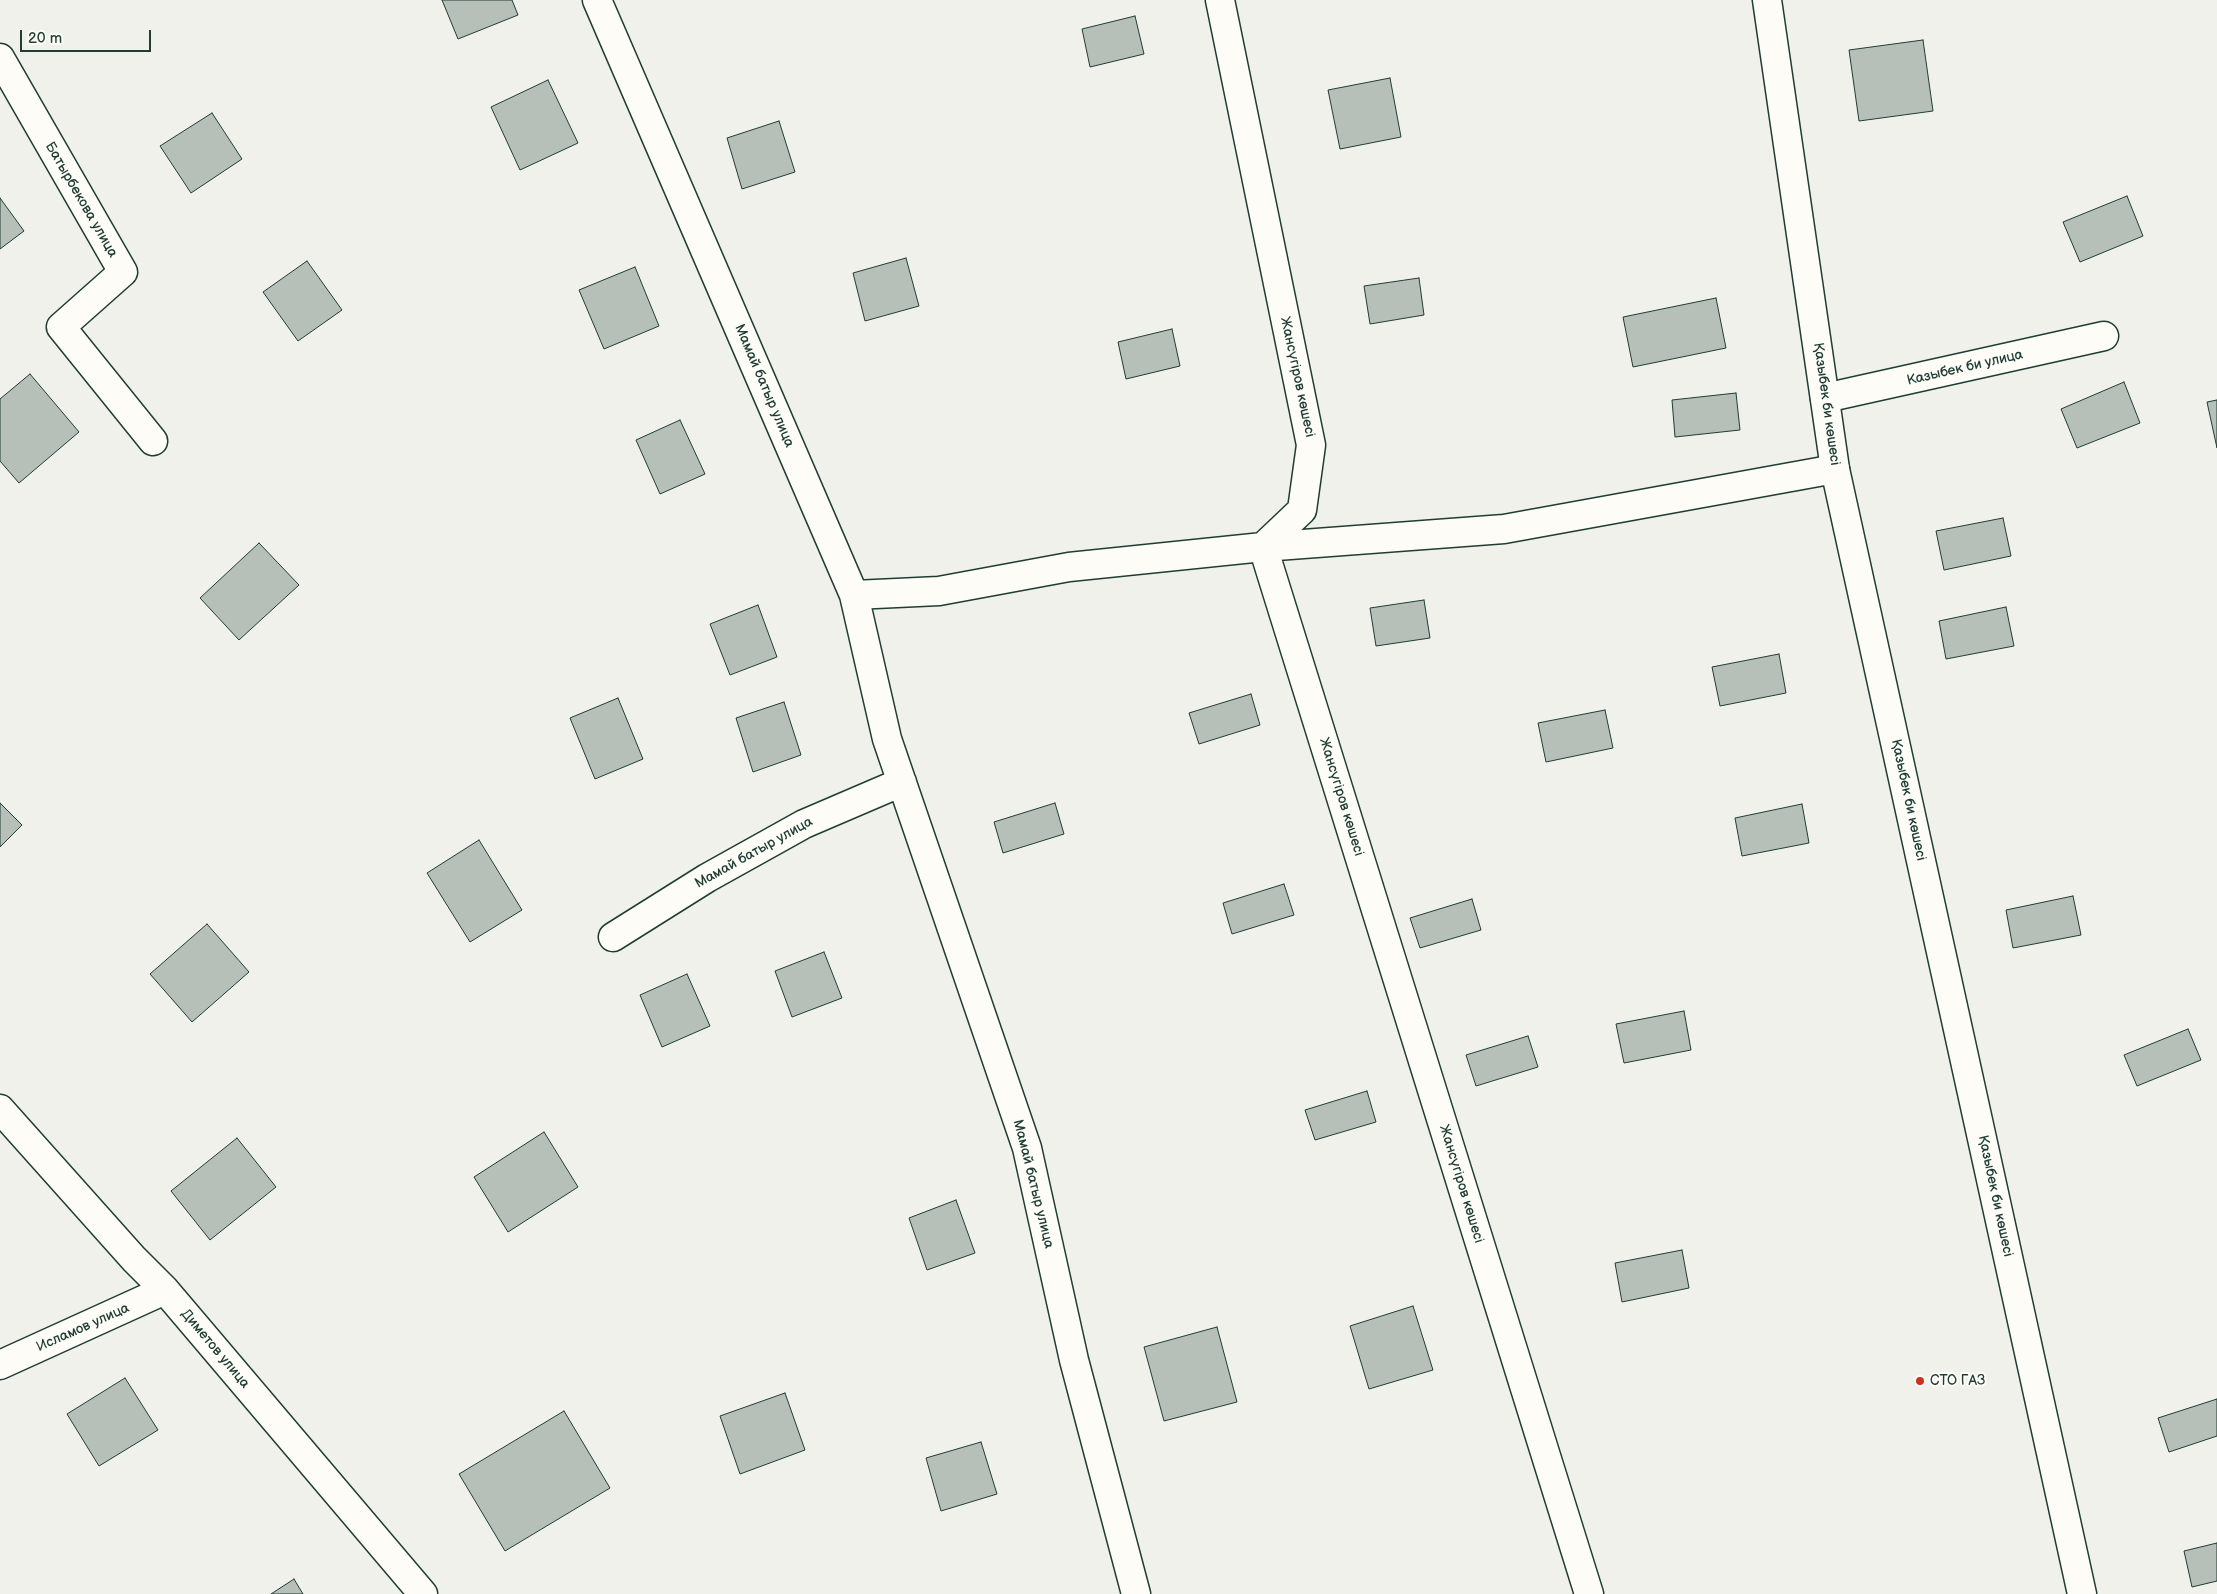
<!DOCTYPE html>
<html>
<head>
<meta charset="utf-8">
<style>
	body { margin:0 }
	#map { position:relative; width:2217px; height:1594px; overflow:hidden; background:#f0f1eb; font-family:"Balsamiq Sans",sans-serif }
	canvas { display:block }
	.scale { position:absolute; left:20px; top:30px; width:131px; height:22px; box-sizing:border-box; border:2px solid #1f3d34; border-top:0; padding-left:6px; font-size:15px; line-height:18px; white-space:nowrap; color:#1f3d34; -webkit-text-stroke:4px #fdfcf7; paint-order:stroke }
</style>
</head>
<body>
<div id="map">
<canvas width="2217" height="1594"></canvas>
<div class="scale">20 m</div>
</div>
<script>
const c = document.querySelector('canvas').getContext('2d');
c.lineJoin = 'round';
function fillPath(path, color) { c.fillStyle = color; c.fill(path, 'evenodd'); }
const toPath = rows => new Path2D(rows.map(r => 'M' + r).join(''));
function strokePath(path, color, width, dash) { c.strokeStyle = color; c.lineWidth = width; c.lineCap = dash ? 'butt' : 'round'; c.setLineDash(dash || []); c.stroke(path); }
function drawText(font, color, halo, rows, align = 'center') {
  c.font = font + ' "Balsamiq Sans",sans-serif'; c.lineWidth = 4; c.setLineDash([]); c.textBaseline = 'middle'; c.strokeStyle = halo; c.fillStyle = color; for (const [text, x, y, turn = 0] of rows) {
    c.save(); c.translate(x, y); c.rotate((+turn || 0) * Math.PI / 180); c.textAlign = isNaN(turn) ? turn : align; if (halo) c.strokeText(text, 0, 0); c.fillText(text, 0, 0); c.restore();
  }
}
const building = toPath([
	[442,0,512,0,518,15,458,39,442,0],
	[1135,16,1144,54,1090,67,1082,29,1135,16],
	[1923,40,1933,111,1859,121,1849,50,1923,40],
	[1390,78,1401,137,1340,149,1328,90,1390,78],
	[548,80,578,143,520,170,491,107,548,80],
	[212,113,242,159,191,193,160,146,212,113],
	[779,121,795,172,742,189,727,138,779,121],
	[2127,196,2143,236,2080,262,2063,222,2127,196],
	[0,198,24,231,0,249,0,198],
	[906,258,919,306,865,321,853,273,906,258],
	[307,261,342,310,298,341,263,292,307,261],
	[635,267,659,326,604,349,579,290,635,267],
	[1419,278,1424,315,1370,324,1364,286,1419,278],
	[1716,298,1726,348,1633,367,1623,317,1716,298],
	[1172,329,1180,366,1126,379,1118,342,1172,329],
	[30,374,79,432,19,483,0,461,0,399,30,374],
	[2124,382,2140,423,2077,448,2061,409,2124,382],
	[1736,393,1740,430,1675,437,1672,400,1736,393],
	[2217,400,2217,448,2207,402,2217,400],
	[680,420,705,474,660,494,636,440,680,420],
	[2003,518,2011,556,1944,570,1936,531,2003,518],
	[259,543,299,585,239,640,200,598,259,543],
	[1424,600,1430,638,1376,646,1370,608,1424,600],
	[758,605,777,657,730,675,710,624,758,605],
	[2006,607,2014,646,1946,659,1939,621,2006,607],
	[1779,654,1786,693,1720,706,1712,667,1779,654],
	[1251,694,1260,725,1199,744,1189,713,1251,694],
	[618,698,643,759,595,779,570,718,618,698],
	[784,702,801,755,753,772,736,718,784,702],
	[1605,710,1613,748,1546,762,1538,723,1605,710],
	[0,803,22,825,0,847,0,803],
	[1055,803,1064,834,1003,853,994,822,1055,803],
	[1802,804,1809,843,1742,856,1735,818,1802,804],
	[479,840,522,910,470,942,427,873,479,840],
	[1284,884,1294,915,1232,934,1223,903,1284,884],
	[2073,896,2081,935,2013,948,2006,910,2073,896],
	[1472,899,1481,930,1420,948,1410,918,1472,899],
	[207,924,249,972,192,1022,150,974,207,924],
	[824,952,842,998,792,1017,775,971,824,952],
	[687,974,710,1026,662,1047,640,995,687,974],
	[1684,1011,1691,1050,1624,1063,1616,1024,1684,1011],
	[2188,1029,2201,1060,2137,1086,2124,1055,2188,1029],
	[1528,1036,1538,1067,1476,1086,1466,1055,1528,1036],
	[1367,1091,1376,1122,1315,1140,1305,1110,1367,1091],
	[544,1132,578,1187,508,1232,474,1177,544,1132],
	[237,1138,276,1187,210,1240,171,1191,237,1138],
	[956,1200,975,1253,927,1270,909,1218,956,1200],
	[1682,1250,1689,1288,1622,1302,1615,1263,1682,1250],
	[1413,1306,1433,1370,1369,1389,1350,1326,1413,1306],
	[1217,1327,1237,1402,1164,1421,1144,1347,1217,1327],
	[125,1378,158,1430,99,1466,67,1414,125,1378],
	[785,1393,805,1450,740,1474,720,1416,785,1393],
	[2217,1399,2217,1436,2169,1452,2158,1418,2217,1399],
	[564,1411,610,1488,505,1551,459,1474,564,1411],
	[981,1442,997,1494,941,1511,926,1458,981,1442],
	[2217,1543,2217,1581,2192,1587,2184,1551,2217,1543],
	[294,1579,303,1594,271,1594,294,1579]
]);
fillPath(building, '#b6bfb8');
strokePath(building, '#1f3d34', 1);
const minor = toPath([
	[597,0,854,595,887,739,1027,1148,1074,1360,1136,1594],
	[1220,0,1311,445,1302,510,1263,547,1589,1594],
	[0,58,123,272,61,327,153,441],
	[1825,398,2104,336],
	[854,595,939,591,1069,567,1263,547,1504,529,1835,469],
	[613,937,707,878,804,824,902,782],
	[0,1109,134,1259,165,1290,423,1594],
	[0,1365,165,1290]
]);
const secondary = toPath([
	[1767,0,1835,469,2082,1594]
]);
strokePath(minor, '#1f3d34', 31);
strokePath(secondary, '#1f3d34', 31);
strokePath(minor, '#fdfcf7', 28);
strokePath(secondary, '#fdfcf7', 28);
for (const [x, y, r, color] of [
	[1920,1381,5,"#c8321e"]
]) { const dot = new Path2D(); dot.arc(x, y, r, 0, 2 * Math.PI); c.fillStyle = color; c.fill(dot); strokePath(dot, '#fdfcf7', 2); }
drawText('14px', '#1f3d34', '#fdfcf7', [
	["Батырбекова улица",81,200,60],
	["Казыбек би улица",1965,368,-13],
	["Жансүгіров көшесі",1297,377,78],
	["Мамай батыр улица",764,386,67],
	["Қазыбек би көшесі",1826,404,82],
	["Жансүгіров көшесі",1341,797,73],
	["Қазыбек би көшесі",1908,800,78],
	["Мамай батыр улица",754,853,-29],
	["Мамай батыр улица",1033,1184,76],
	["Жансүгіров көшесі",1461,1184,73],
	["Қазыбек би көшесі",1995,1196,78],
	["Исламов улица",83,1328,-24],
	["Диметов улица",215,1349,50]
]);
drawText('14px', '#1f3d34', '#fdfcf7', [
	["СТО ГАЗ",1930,1381]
], 'left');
</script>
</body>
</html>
